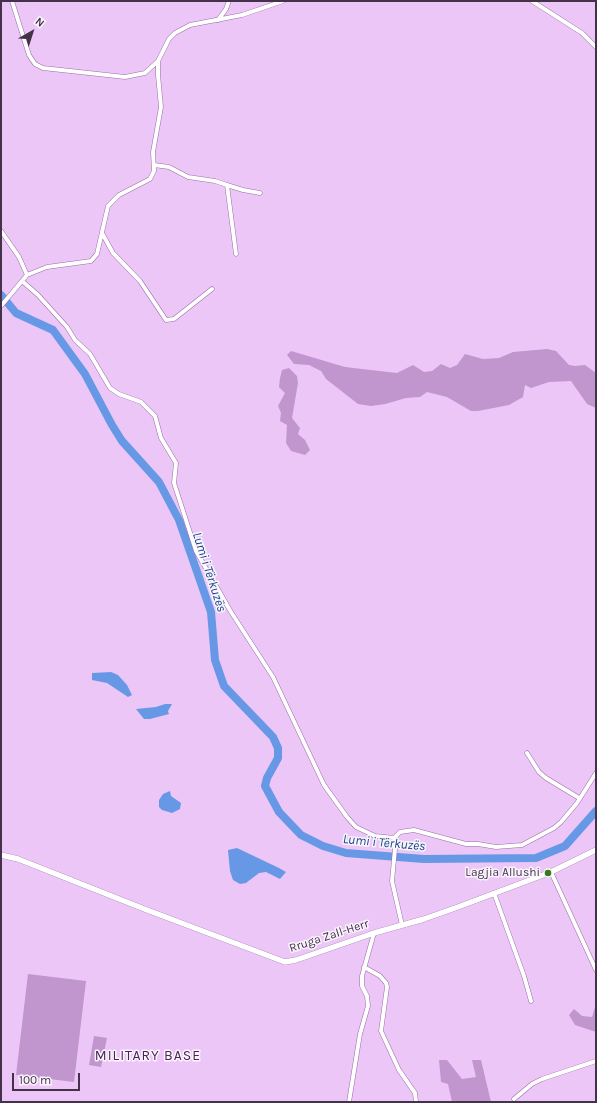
<!DOCTYPE html>
<html>
<head>
<meta charset="utf-8">
<style>
	body { margin:0 }
	#map { position:relative; width:597px; height:1103px; overflow:hidden; background:#edc6f8; font-family:Karla,sans-serif }
	canvas { display:block }
	.frame { position:absolute; inset:0; border:2px solid #44314a; pointer-events:none }
	.north { position:absolute; left:12px; top:12px; width:40px; height:40px; -webkit-text-stroke:3px #faf5fc; paint-order:stroke; rotate:39deg; font-size:11px; font-weight:700; line-height:16px; text-align:center; color:#44314a }
	.north::after { content:''; display:block; margin:auto; width:14px; height:18px; background:#44314a; clip-path:polygon(50% 0,100% 100%,50% 72%,0 100%) }
	.scale { position:absolute; left:12px; top:1073px; width:68px; height:18px; box-sizing:border-box; border:2px solid #44314a; border-top:0; padding-left:5px; font-size:12px; line-height:14px; white-space:nowrap; color:#44314a; -webkit-text-stroke:3px #faf5fc; paint-order:stroke }
</style>
</head>
<body>
<div id="map">
<canvas width="597" height="1103"></canvas>
<div class="frame"></div>
<div class="north">N</div>
<div class="scale">100 m</div>
</div>
<script>
const c = document.querySelector('canvas').getContext('2d');
c.lineJoin = 'round';
function fillPath(path, color) { c.fillStyle = color; c.fill(path, 'evenodd'); }
const toPath = rows => new Path2D(rows.map(r => 'M' + r).join(''));
function strokePath(path, color, width, dash) { c.strokeStyle = color; c.lineWidth = width; c.lineCap = dash ? 'butt' : 'round'; c.setLineDash(dash || []); c.stroke(path); }
function drawText(font, color, halo, rows, align = 'center') {
  c.font = font + ' Karla,sans-serif'; c.lineWidth = 3; c.setLineDash([]); c.textBaseline = 'middle'; c.strokeStyle = halo; c.fillStyle = color; for (const [text, x, y, turn = 0] of rows) {
    c.save(); c.translate(x, y); c.rotate((+turn || 0) * Math.PI / 180); c.textAlign = isNaN(turn) ? turn : align; if (halo) c.strokeText(text, 0, 0); c.fillText(text, 0, 0); c.restore();
  }
}
fillPath(toPath([
	[547,349,556,351,569,365,575,366,585,365,596,373,596,408,587,404,571,381,549,382,531,388,525,385,523,397,509,405,478,411,471,411,447,397,427,392,420,397,406,398,385,404,371,406,358,404,326,379,321,371,309,365,294,364,287,355,291,351,345,367,397,373,413,365,424,372,432,371,441,364,450,368,457,365,465,354,483,359,499,358,513,352],
	[289,368,297,376,298,383,292,418,300,428,298,434,305,440,310,450,305,455,291,451,286,443,287,425,280,421,281,413,278,406,285,393,279,387,280,378,282,370],
	[28,974,86,981,74,1082,16,1075],
	[596,1004,596,1032,575,1025,569,1015,574,1009,582,1016,592,1017],
	[94,1036,107,1038,101,1067,89,1065],
	[439,1060,447,1060,462,1079,476,1077,472,1060,481,1060,491,1102,452,1102,448,1084,441,1082]
]), '#c195cd');
fillPath(toPath([
	[111,672,118,675,127,685,132,695,128,697,107,683,92,680,92,673],
	[165,704,172,704,168,711,169,714,150,719,144,719,136,709,156,707],
	[170,791,171,796,181,803,180,809,172,813,162,810,159,807,159,800,163,794],
	[237,848,279,868,286,872,280,879,266,872,259,873,246,883,240,884,233,880,230,871,228,850]
]), '#6698e5');
strokePath(toPath([
	[1,295,16,313,53,330,85,374,112,425,122,441,159,482,179,520,211,612,215,660,224,686,273,737,278,748,278,758,267,778,265,786,279,812,301,835,323,846,346,853,424,859,536,858,565,846,596,811]
]), '#6698e5', 8);
const minor = toPath([
	[12,1,29,55,35,64,43,68,125,77,145,73,158,61],
	[532,1,582,33,596,47],
	[218,20,226,9,229,1],
	[154,165,169,167,188,177,215,181,227,185,236,254],
	[227,185,243,190,260,193],
	[1,231,19,257,27,275],
	[102,233,113,253,140,281,166,320,174,319,212,289],
	[22,281,38,295,67,327,75,340,90,354,110,388,119,394,141,402,155,416,161,438,176,463,174,483,196,551,231,612,273,677,324,785,347,817,356,827,375,836,394,838],
	[1,306,27,275,47,267,91,261,97,254,108,206,119,195,150,179,154,171,153,152,161,107,158,75,158,61,169,39,175,33,190,25,242,15,283,1],
	[527,753,539,772,546,778,579,798],
	[394,838,400,832,414,830,466,844,478,844,496,847,522,845,554,828,561,822,577,803,596,773],
	[394,838,395,849,392,881,402,925],
	[551,872,596,970],
	[494,893,524,976,531,1001],
	[364,967,380,976,386,983,387,987,381,1031,399,1070,415,1093,416,1102],
	[514,1099,532,1084,542,1079,596,1061],
	[349,1102,360,1034,368,1006,367,996,362,986,362,976,374,933]
]);
const secondary = toPath([
	[1,855,18,859,147,910,285,962,296,960,374,933,424,919,458,907,551,872,596,850]
]);
strokePath(minor, '#9a6da6', 5);
strokePath(secondary, '#9a6da6', 6);
strokePath(minor, '#fff', 4);
strokePath(secondary, '#fff', 5.5);
for (const [x, y, r, color] of [
	[548,873,4,"#367a1d"]
]) { const dot = new Path2D(); dot.arc(x, y, r, 0, 2 * Math.PI); c.fillStyle = color; c.fill(dot); strokePath(dot, '#faf5fc', 1.5); }
drawText('12px', '#44314a', '#faf5fc', [
	["Lagjia Allushi",540,873]
], 'right');
drawText('12px', '#44314a', '#faf5fc', [
	["Rruga Zall-Herr",329,936,-18]
]);
drawText('italic 13px', '#144286', '#faf5fc', [
	["Lumi i Tërkuzës",209,572,72],
	["Lumi i Tërkuzës",384,843,5]
]);
c.letterSpacing = '1px';
drawText('14px', '#4c2356', '#faf5fc', [
	["MILITARY BASE",148,1056]
]);
c.letterSpacing = '0px';
</script>
</body>
</html>
